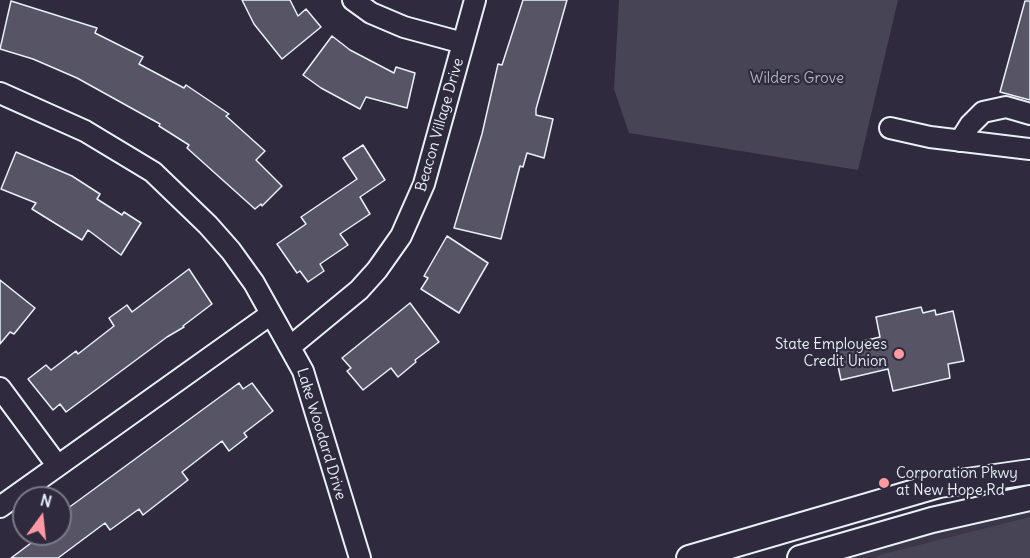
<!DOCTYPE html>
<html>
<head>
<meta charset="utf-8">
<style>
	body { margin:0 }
	#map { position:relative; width:1030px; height:558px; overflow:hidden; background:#2f2a3d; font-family:Delius,sans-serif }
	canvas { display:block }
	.north { position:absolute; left:12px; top:486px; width:60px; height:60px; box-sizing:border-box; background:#2f2a3d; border:2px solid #797a88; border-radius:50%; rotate:15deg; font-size:16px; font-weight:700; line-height:24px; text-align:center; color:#e8f1f8 }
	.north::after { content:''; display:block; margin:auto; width:21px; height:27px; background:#ff9aa2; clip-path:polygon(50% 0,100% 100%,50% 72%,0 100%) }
</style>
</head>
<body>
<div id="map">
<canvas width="1030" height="558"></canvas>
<div class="north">N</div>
</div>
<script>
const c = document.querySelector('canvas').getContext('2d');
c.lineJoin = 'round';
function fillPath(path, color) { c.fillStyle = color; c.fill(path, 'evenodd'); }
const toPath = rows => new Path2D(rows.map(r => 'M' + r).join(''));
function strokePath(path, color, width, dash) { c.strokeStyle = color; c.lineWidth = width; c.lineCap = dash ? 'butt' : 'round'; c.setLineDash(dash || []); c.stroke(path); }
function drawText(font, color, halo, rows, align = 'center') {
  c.font = font + ' Delius,sans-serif'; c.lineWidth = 4.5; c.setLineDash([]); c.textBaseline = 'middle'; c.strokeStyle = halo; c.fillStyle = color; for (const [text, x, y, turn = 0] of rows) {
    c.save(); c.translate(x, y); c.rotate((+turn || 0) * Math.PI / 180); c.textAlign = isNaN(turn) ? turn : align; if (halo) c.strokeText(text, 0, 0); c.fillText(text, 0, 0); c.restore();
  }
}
fillPath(toPath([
	[1030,510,1030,558,836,558,984,518]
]), '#3b3749');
fillPath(toPath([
	[619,0,898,0,858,170,629,133,614,89],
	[1030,517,1030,558,876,558,879,555]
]), '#464455');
const building = toPath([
	[242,0,290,0,298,16,306,9,321,27,282,59,254,24,242,0],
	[523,0,567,0,536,109,536,115,553,119,544,158,527,153,523,167,520,166,501,239,454,228,482,134,498,64,502,65,523,0],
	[11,1,97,28,95,33,143,57,139,64,184,88,186,85,229,114,226,116,265,151,256,160,282,186,262,206,261,204,255,209,187,148,189,145,159,126,160,124,77,78,33,59,0,49,11,1],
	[1025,1,1030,1,1030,100,1000,92,1025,1],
	[332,36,350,50,394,73,396,67,415,73,407,108,366,97,360,109,321,88,303,75,332,36],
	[363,145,385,180,360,197,370,214,340,234,348,245,320,264,324,271,308,282,300,271,297,273,277,244,306,224,301,217,357,179,343,158,363,145],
	[16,152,72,176,100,194,97,199,122,215,124,212,141,223,121,255,88,230,82,240,32,209,36,203,1,189,16,152],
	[447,236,488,263,459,313,421,289,428,278,424,276,447,236],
	[189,269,212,304,183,326,184,327,167,337,66,412,60,404,53,410,28,379,46,365,51,370,76,351,78,354,114,326,109,318,127,305,132,312,189,269],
	[0,280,35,308,14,334,10,332,0,344,0,280],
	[410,303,439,342,415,360,416,362,398,377,391,368,363,390,347,371,351,368,342,358,410,303],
	[921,307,923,313,935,310,936,315,953,311,964,361,948,364,950,378,893,391,888,369,841,380,834,348,880,337,876,317,921,307],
	[239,383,243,389,252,383,273,411,244,433,247,437,229,451,222,441,182,472,188,480,143,515,139,509,110,530,105,523,58,558,11,558,43,534,60,534,60,514,239,383]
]);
fillPath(building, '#575565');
strokePath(building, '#e8f1f8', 1.5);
const minor = toPath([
	[353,0,371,13,404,27,463,43],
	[0,93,85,131,153,172,208,225,231,251,254,283,303,371,360,558],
	[890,128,930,137,1030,149],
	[960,141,970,125,983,112,1006,107,1030,114],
	[291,346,359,290,377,270,401,236,424,184,475,0],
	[0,388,57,465],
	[0,507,271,314]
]);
const major = toPath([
	[689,558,939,485,1030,472],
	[800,558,932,520,1030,498]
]);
strokePath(minor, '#e8f1f8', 24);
strokePath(major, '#e8f1f8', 28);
strokePath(minor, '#2f2a3d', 20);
strokePath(major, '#2f2a3d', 24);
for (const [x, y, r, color] of [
	[899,354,6,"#ff9aa2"],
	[884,483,6,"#ff9aa2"]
]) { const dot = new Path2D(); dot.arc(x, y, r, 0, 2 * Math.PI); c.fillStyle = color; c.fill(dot); strokePath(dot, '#2f2a3d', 2); }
drawText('15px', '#afb4bf', '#2f2a3d', [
	["Wilders Grove",797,79]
]);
drawText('15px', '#e8f1f8', '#2f2a3d', [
	["Beacon Village Drive",440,125,-74],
	["Lake Woodard Drive",321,434,73]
]);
drawText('15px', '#e8f1f8', '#2f2a3d', [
	["State Employees",887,345],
	["Credit Union",887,362],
	["Corporation Pkwy",896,474,"left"],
	["at New Hope Rd",896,491,"left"]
], 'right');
</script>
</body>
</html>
